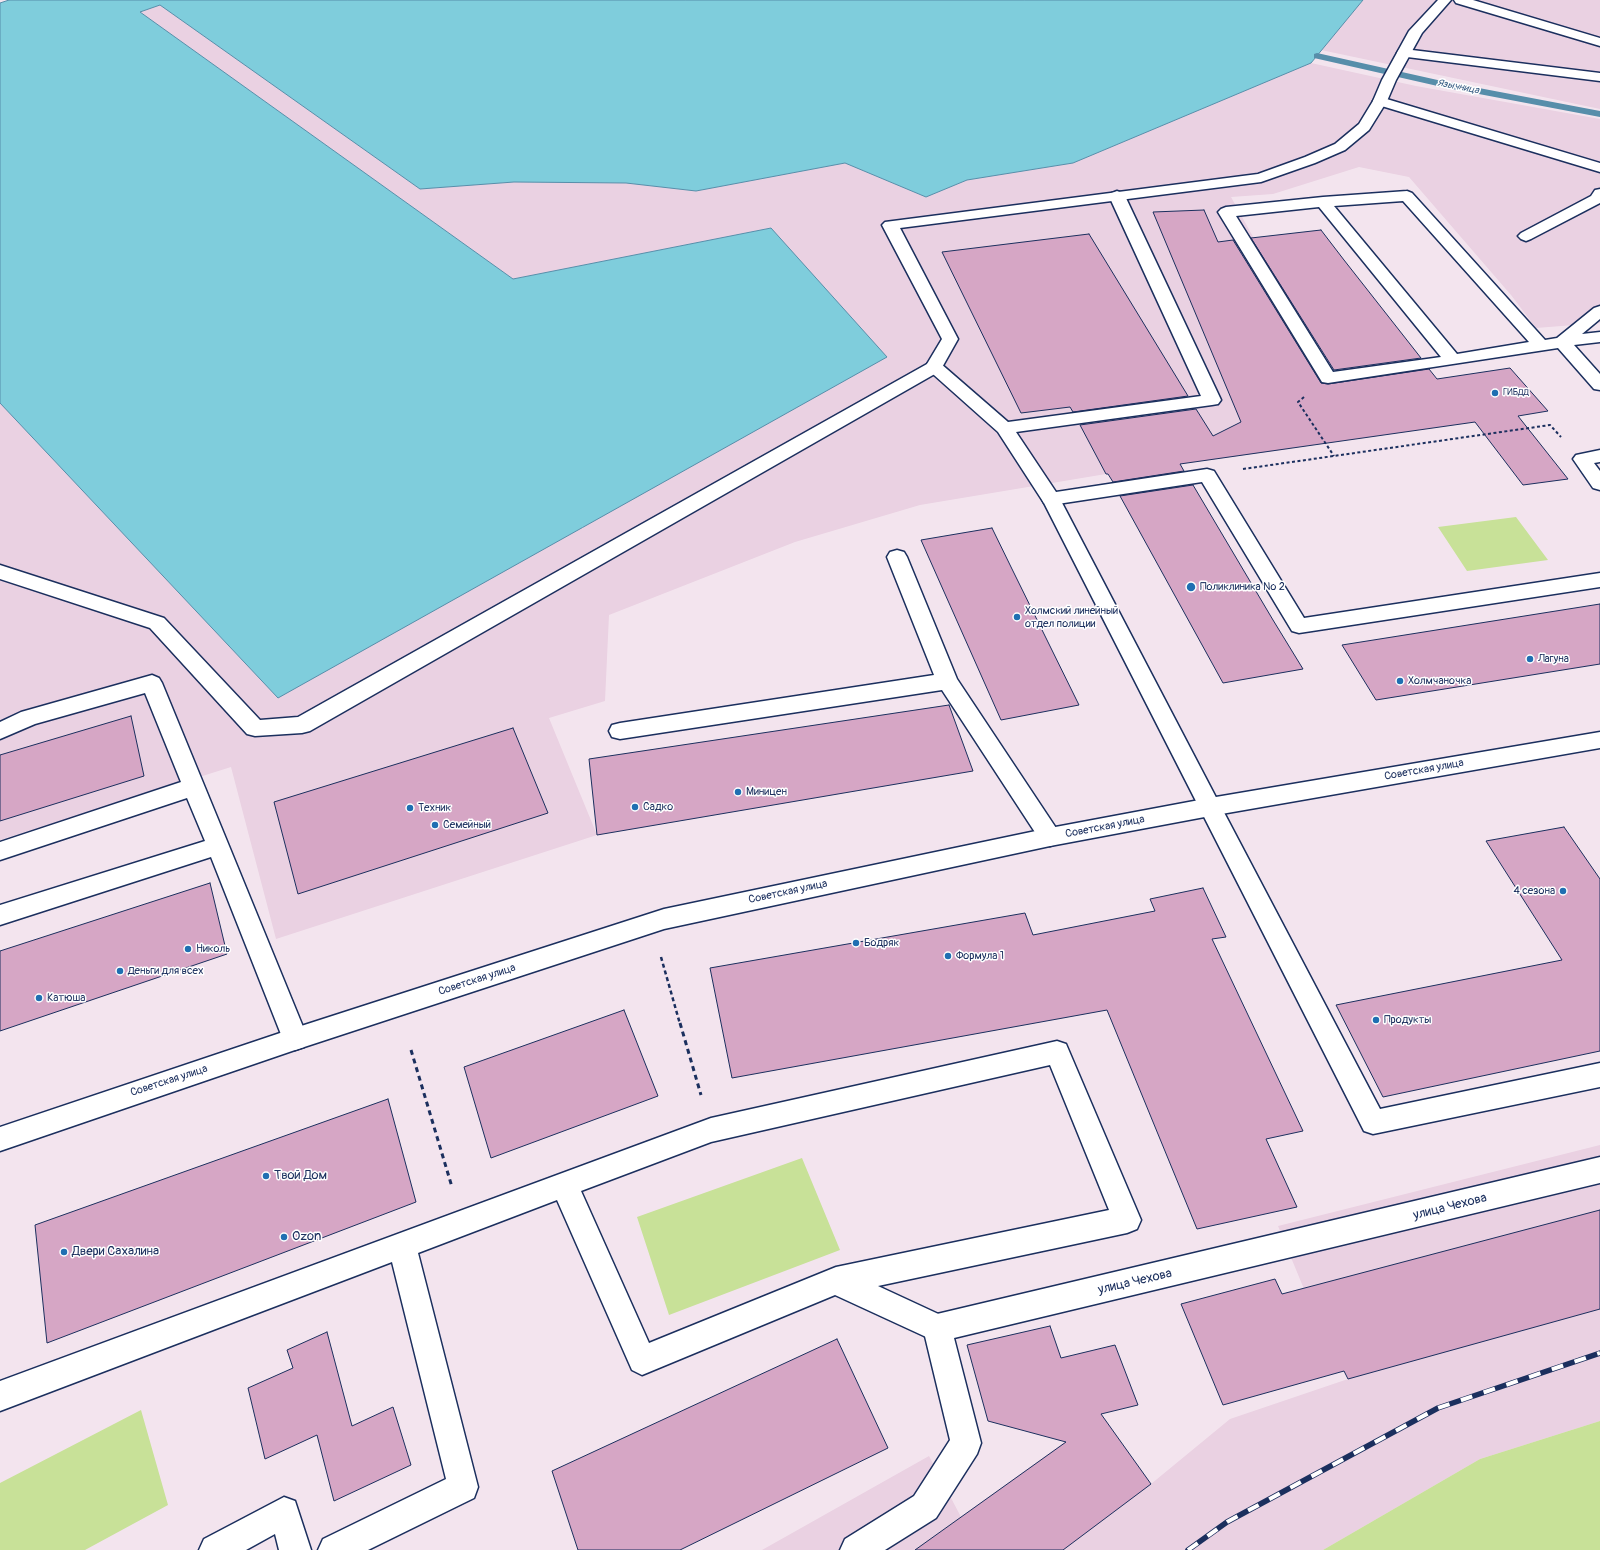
<!DOCTYPE html>
<html>
<head>
<meta charset="utf-8">
<style>
	body { margin:0 }
	canvas { display:block; background:#f3e4ee }
</style>
</head>
<body>
<canvas width="1600" height="1550"></canvas>
<script>
const c = document.querySelector('canvas').getContext('2d');
c.lineJoin = 'round';
function fillPath(path, color) { c.fillStyle = color; c.fill(path, 'evenodd'); }
const toPath = rows => new Path2D(rows.map(r => 'M' + r).join(''));
function strokePath(path, color, width, dash) { c.strokeStyle = color; c.lineWidth = width; c.lineCap = dash ? 'butt' : 'round'; c.setLineDash(dash || []); c.stroke(path); }
function drawText(font, color, halo, rows, align = 'center') {
  c.font = font + ' Pangolin,sans-serif'; c.lineWidth = 3; c.setLineDash([]); c.textBaseline = 'middle'; c.strokeStyle = halo; c.fillStyle = color; for (const [text, x, y, turn = 0] of rows) {
    c.save(); c.translate(x, y); c.rotate((+turn || 0) * Math.PI / 180); c.textAlign = isNaN(turn) ? turn : align; if (halo) c.strokeText(text, 0, 0); c.fillText(text, 0, 0); c.restore();
  }
}
fillPath(toPath([
	[1363,0,1600,0,1600,109,1321,50],
	[160,5,420,189,514,182,626,183,696,191,845,163,926,197,967,180,1073,163,1311,63,1416,86,1600,119,1600,323,1536,328,1511,295,1409,177,1359,167,1273,194,1231,197,1324,365,1284,386,1276,428,1290,449,1106,474,920,505,795,542,609,615,605,701,549,718,597,835,276,939,231,767,0,840,0,403,278,698,770,228,513,279,140,12],
	[1600,1145,1600,1421,1480,1459,1323,1550,762,1550,929,1456,961,1517,1102,1415,1151,1484,1230,1419,1348,1379,1304,1289,1278,1226]
]), '#ead1e2');
fillPath(toPath([
	[1516,517,1548,560,1467,571,1438,527],
	[802,1158,840,1250,669,1315,637,1217],
	[141,1410,168,1505,85,1550,0,1550,0,1483],
	[1600,1421,1600,1550,1323,1550,1480,1459]
]), '#c8e198');
const water = toPath([
	[9,0,1363,0,1311,63,1073,163,967,180,926,197,845,163,696,191,626,183,514,182,420,189,160,5,140,12,513,279,771,228,887,357,278,698,0,403,0,3,9,0]
]);
fillPath(water, '#7fcddc');
strokePath(water, '#578eaa', 1);
fillPath(toPath([
	[1317,53,1442,81,1600,111,1600,117,1442,87,1314,58,1314,54,1317,53]
]), '#578eaa');
const building = toPath([
	[1204,210,1218,242,1233,240,1321,383,1328,384,1429,369,1437,379,1510,368,1548,411,1518,416,1568,479,1523,485,1475,422,1180,464,1184,471,1113,482,1108,474,1106,474,1080,425,1196,409,1213,436,1241,422,1153,212,1204,210],
	[1321,230,1344,260,1421,358,1334,370,1251,238,1321,230],
	[1089,234,1188,396,1073,412,1070,407,1021,413,942,252,1089,234],
	[1193,485,1273,620,1303,669,1223,683,1120,496,1193,485],
	[992,528,1012,569,1079,705,1001,720,921,540,992,528],
	[1600,604,1600,664,1376,700,1342,645,1600,604],
	[949,705,973,771,597,835,589,759,949,705],
	[131,716,144,776,0,821,0,755,131,716],
	[513,728,548,813,298,894,274,802,513,728],
	[1564,827,1600,879,1600,1051,1383,1097,1336,1005,1562,960,1486,841,1564,827],
	[210,883,227,954,0,1031,0,951,210,883],
	[1203,888,1226,937,1212,939,1303,1131,1266,1139,1297,1207,1197,1229,1107,1010,732,1078,710,968,1025,913,1033,935,1155,911,1150,899,1203,888],
	[624,1010,658,1096,491,1158,464,1067,624,1010],
	[388,1099,416,1202,47,1343,35,1225,388,1099],
	[1600,1210,1600,1309,1348,1379,1344,1371,1223,1405,1181,1304,1275,1279,1282,1294,1600,1210],
	[1050,1326,1061,1358,1115,1345,1138,1405,1101,1414,1151,1484,1063,1550,915,1550,1066,1442,988,1421,967,1345,1050,1326],
	[327,1332,352,1426,393,1407,411,1465,334,1501,317,1435,265,1459,248,1388,293,1368,287,1350,327,1332],
	[837,1339,888,1448,680,1550,578,1550,552,1471,837,1339]
]);
fillPath(building, '#d6a6c5');
strokePath(building, '#1b2f5e', 1);
const service = toPath([
	[1454,0,1473,0,1600,38,1600,46,1456,3,1454,0],
	[1404,49,1600,73,1600,81,1399,56,1397,53,1399,50,1404,49],
	[1380,97,1600,163,1600,172,1375,104,1373,101,1375,98,1380,97],
	[1600,189,1600,203,1531,239,1526,241,1521,239,1518,236,1521,233,1591,196,1595,190,1600,189],
	[1117,191,1122,193,1125,196,1221,400,1218,404,1212,405,1016,432,1056,492,1207,469,1214,471,1304,618,1600,573,1600,587,1299,633,1292,631,1202,482,1051,505,1044,503,998,432,925,367,928,363,934,362,940,363,1008,422,1201,396,1109,196,1112,193,1117,191],
	[1407,191,1412,193,1545,340,1557,338,1594,308,1600,306,1600,319,1582,334,1600,332,1600,342,1574,345,1600,374,1600,390,1594,389,1558,348,1328,383,1322,382,1218,212,1221,209,1226,207,1323,197,1407,191],
	[1403,201,1529,342,1457,354,1334,206,1403,201],
	[1319,207,1441,357,1333,372,1236,216,1319,207],
	[1600,450,1600,462,1594,463,1600,471,1600,490,1593,488,1573,459,1576,455,1600,450],
	[897,550,904,552,907,557,957,679,1058,831,1061,837,1058,843,1050,846,1042,843,942,690,620,739,612,737,609,731,612,725,620,723,934,675,887,557,890,552,897,550],
	[152,675,159,678,162,683,229,846,308,1039,304,1047,295,1050,286,1047,211,857,0,925,0,905,205,841,187,798,0,860,0,842,181,782,145,693,35,724,0,739,0,722,21,712,152,675],
	[1210,798,1218,801,1380,1109,1600,1063,1600,1087,1373,1134,1364,1131,1199,807,1202,801,1210,798],
	[1057,1041,1066,1044,1141,1220,1137,1229,1127,1233,878,1286,947,1318,951,1328,947,1338,937,1342,835,1295,642,1375,632,1370,557,1200,418,1253,478,1487,474,1498,368,1550,318,1550,323,1539,446,1479,392,1262,0,1411,0,1381,711,1118,1057,1041],
	[1050,1065,1109,1210,836,1267,649,1343,581,1191,711,1142,1050,1065],
	[284,1497,295,1501,311,1550,279,1550,275,1534,246,1550,199,1550,204,1539,284,1497]
]);
const minor = toPath([
	[1438,0,1451,0,1422,33,1396,80,1387,101,1369,130,1345,150,1315,163,1261,182,900,228,958,339,940,371,310,731,302,733,255,736,247,734,150,628,0,579,0,565,164,618,260,720,298,717,927,364,942,339,882,225,885,222,1258,174,1305,157,1335,144,1359,124,1373,101,1382,80,1409,31,1438,0],
	[1051,493,1058,495,1060,499,1221,807,1218,813,1210,816,1202,813,1199,807,1042,499,1044,495,1051,493],
	[1600,1157,1600,1183,954,1338,981,1443,977,1454,936,1518,885,1550,840,1550,845,1539,914,1496,950,1440,923,1328,927,1318,937,1314,1600,1157]
]);
const primary = toPath([
	[1600,732,1600,748,1210,816,1050,846,664,929,295,1050,0,1151,0,1127,295,1028,664,909,1050,828,1210,798,1600,732]
]);
strokePath(service, '#1b2f5e', 3);
strokePath(minor, '#1b2f5e', 3);
strokePath(primary, '#1b2f5e', 3);
strokePath(toPath([
	[1304,397,1298,402,1334,456],
	[1243,469,1550,425,1561,437]
]), '#1b2f5e', 2, [3, 2.5]);
strokePath(toPath([
	[661,957,680,1024]
]), '#1b2f5e', 2.5, [4, 3]);
strokePath(toPath([
	[680,1023,701,1095],
	[411,1050,452,1187]
]), '#1b2f5e', 3, [5, 4]);
fillPath(service, '#fff');
fillPath(minor, '#fff');
fillPath(primary, '#fff');
const rail = toPath([
	[1188,1550,1227,1522,1438,1408,1600,1353]
]);
strokePath(rail, '#1b2f5e', 5.5);
strokePath(rail, '#fff', 4, [12]);
for (const [x, y, r, color] of [
	[1495,393,4,"#1f6fb2"],
	[1191,587,5,"#1f6fb2"],
	[1017,617,4,"#1f6fb2"],
	[1530,659,4,"#1f6fb2"],
	[1400,681,4,"#1f6fb2"],
	[738,792,4,"#1f6fb2"],
	[635,807,4,"#1f6fb2"],
	[410,808,4,"#1f6fb2"],
	[435,825,4,"#1f6fb2"],
	[1563,891,4,"#1f6fb2"],
	[856,943,4,"#1f6fb2"],
	[188,949,4,"#1f6fb2"],
	[948,956,4,"#1f6fb2"],
	[120,971,4,"#1f6fb2"],
	[39,998,4,"#1f6fb2"],
	[1376,1020,4,"#1f6fb2"],
	[266,1176,4,"#1f6fb2"],
	[284,1237,4,"#1f6fb2"],
	[64,1252,4,"#1f6fb2"]
]) { const dot = new Path2D(); dot.arc(x, y, r, 0, 2 * Math.PI); c.fillStyle = color; c.fill(dot); strokePath(dot, '#fff', 1.5); }
drawText('9px', '#1b2f5e', '#fff', [
	["ГИБДД",1503,393]
], 'left');
drawText('italic 10px', '#395e84', '#fff', [
	["Язычница",1458,87,11]
]);
drawText('11px', '#1b2f5e', '#fff', [
	["Поликлиника № 2",1200,587],
	["Холмский линейный",1025,611],
	["отдел полиции",1025,624],
	["Лагуна",1538,659],
	["Холмчаночка",1408,681],
	["Миницен",746,792],
	["Садко",643,807],
	["Техник",418,808],
	["Семейный",443,825],
	["4 сезона",1555,891,"right"],
	["Бодряк",864,943],
	["Николь",196,949],
	["Формула 1",956,956],
	["Деньги для всех",128,971],
	["Катюша",47,998],
	["Продукты",1384,1020]
], 'left');
drawText('11px', '#1b2f5e', '#fff', [
	["Советская улица",1424,770,-10],
	["Советская улица",1105,827,-11],
	["Советская улица",788,892,-12],
	["Советская улица",477,980,-18],
	["Советская улица",169,1081,-18]
]);
drawText('13px', '#1b2f5e', '#fff', [
	["Твой Дом",274,1176],
	["Ozon",292,1237],
	["Двери Сахалина",72,1252]
], 'left');
drawText('13px', '#1b2f5e', '#fff', [
	["улица Чехова",1450,1207,-14],
	["улица Чехова",1135,1282,-13]
]);
</script>
</body>
</html>
